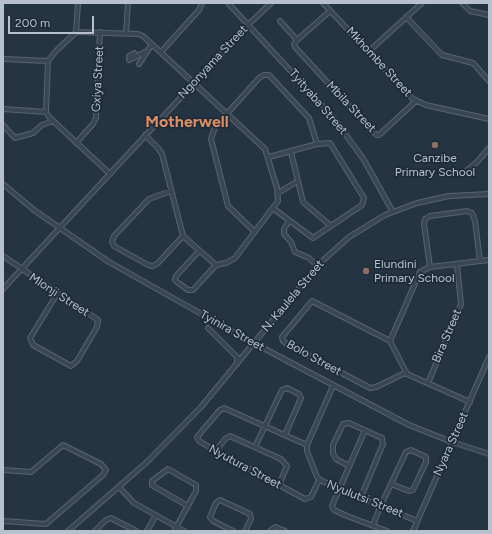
<!DOCTYPE html>
<html>
<head>
<meta charset="utf-8">
<style>
	body { margin:0 }
	#map { position:relative; width:492px; height:534px; overflow:hidden; background:#253443; font-family:Figtree,sans-serif }
	canvas { display:block }
	.frame { position:absolute; inset:0; border:4px solid #b6c1cd; pointer-events:none }
	.scale { position:absolute; left:8px; top:16px; width:86px; height:18px; box-sizing:border-box; border:2px solid #b6c1cd; border-top:0; padding-left:5px; font-size:12px; line-height:14px; white-space:nowrap; color:#b6c1cd; -webkit-text-stroke:3px #1e2b38; paint-order:stroke }
</style>
</head>
<body>
<div id="map">
<canvas width="492" height="534"></canvas>
<div class="frame"></div>
<div class="scale">200 m</div>
</div>
<script>
const c = document.querySelector('canvas').getContext('2d');
c.lineJoin = 'round';
const toPath = rows => new Path2D(rows.map(r => 'M' + r).join(''));
function strokePath(path, color, width, dash) { c.strokeStyle = color; c.lineWidth = width; c.lineCap = dash ? 'butt' : 'round'; c.setLineDash(dash || []); c.stroke(path); }
function drawText(font, color, halo, rows, align = 'center') {
  c.font = font + ' Figtree,sans-serif'; c.lineWidth = 3.5; c.setLineDash([]); c.textBaseline = 'middle'; c.strokeStyle = halo; c.fillStyle = color; for (const [text, x, y, turn = 0] of rows) {
    c.save(); c.translate(x, y); c.rotate((+turn || 0) * Math.PI / 180); c.textAlign = isNaN(turn) ? turn : align; if (halo) c.strokeText(text, 0, 0); c.fillText(text, 0, 0); c.restore();
  }
}
const minor = toPath([
	[228,3,333,117,364,160,393,212],
	[323,3,413,99,426,105,489,119],
	[462,3,470,11,489,15],
	[330,11,297,40,294,44,295,47,372,131,377,135,379,135,416,101],
	[406,17,442,55,473,63,489,81],
	[280,21,297,40],
	[76,32,78,3],
	[126,33,128,3],
	[161,52,199,10,202,3],
	[368,52,422,3],
	[129,56,134,53,136,56],
	[3,59,48,61],
	[129,60,145,52],
	[139,64,152,44],
	[3,109,46,112],
	[3,125,15,138,33,133,42,125,53,121],
	[76,143,93,124,96,118,100,32],
	[291,152,303,202,331,226],
	[269,157,317,144,330,143,364,198,362,205,313,238,274,209],
	[466,171,477,162,489,148],
	[110,174,49,117,46,112,48,61,56,51,76,32,138,34,143,36,265,149,277,188,278,201,235,258,226,263,216,265,183,236,162,154,158,148,145,135],
	[3,184,34,210,109,262,246,339,409,425,452,442,489,454],
	[171,191,149,199,114,236,112,242,114,246,148,265,153,266,158,263,183,236],
	[278,193,298,181],
	[289,221,284,229,284,234,291,242,295,252,309,258,313,262],
	[255,232,228,206,211,139,215,127,259,78,264,75,269,75,309,118,317,144],
	[199,251,176,276,175,280,177,282,188,290,193,290,216,265],
	[3,256,98,320,97,327,77,361,71,366,33,345,31,340,30,338,57,294],
	[430,267,424,224,425,219,430,216,467,211,472,213,475,221,480,261],
	[3,289,248,25,271,3],
	[208,328,237,357,237,364],
	[390,341,312,301,282,337,283,341,287,344,370,388,376,387,405,373],
	[428,383,461,304,457,265],
	[333,386,307,445,307,451,317,477,322,481,417,521],
	[470,402,407,374,390,341,420,272,430,267,489,260],
	[365,430,332,506,334,510,347,516,387,531],
	[307,445,224,408,220,410,197,437,199,441,216,451,305,499,311,497,319,480],
	[255,447,282,390,287,388,299,394,301,398,285,435],
	[216,451,225,439,230,436,281,459,287,466,279,485],
	[349,466,336,459,333,453,333,445,343,424,349,423,382,438,383,444,361,497],
	[3,470,31,472,63,445,101,464,106,470,103,475,46,524,3,521],
	[119,487,134,503,184,531],
	[373,525,381,505,406,452,411,450,426,457,426,462,413,490,409,491,391,484],
	[68,531,147,462,201,407,319,264,349,237,385,215,417,203,449,196,489,194],
	[95,531,106,520,111,518,136,531],
	[147,531,156,515],
	[174,531,196,491,196,485,168,469,152,481,152,485,155,487,188,506],
	[233,531,213,521,210,517,216,503,220,500,250,514,251,519,245,531],
	[270,531,275,527,285,531],
	[413,531,489,357]
]);
strokePath(minor, '#576470', 6);
strokePath(minor, '#394653', 4);
for (const [x, y, r, color] of [
	[435,145,4,"#8d6e63"],
	[366,271,4,"#8d6e63"]
]) { const dot = new Path2D(); dot.arc(x, y, r, 0, 2 * Math.PI); c.fillStyle = color; c.fill(dot); strokePath(dot, '#1e2b38', 1.5); }
drawText('12px', '#b6c1cd', '#1e2b38', [
	["Ngonyama Street",213,62,-47],
	["Mkhombe Street",379,62,47],
	["Gxiya Street",98,79,-87],
	["Tyityaba Street",318,102,49],
	["Mbila Street",351,107,46],
	["Mlonji Street",59,295,33],
	["N. Kaulela Street",293,296,-50],
	["Tyinira Street",232,331,29],
	["Bira Street",447,336,-67],
	["Bolo Street",314,358,29],
	["Nyara Street",451,444,-66],
	["Nyutura Street",245,467,28],
	["Nyulutsi Street",365,499,22]
]);
drawText('12px', '#b6c1cd', '#1e2b38', [
	["Canzibe",435,158],
	["Primary School",435,172],
	["Elundini",374,264,"left"],
	["Primary School",374,278,"left"]
]);
drawText('bold 16px', '#dc8e62', '#1e2b38', [
	["Motherwell",187,122]
]);
</script>
</body>
</html>
